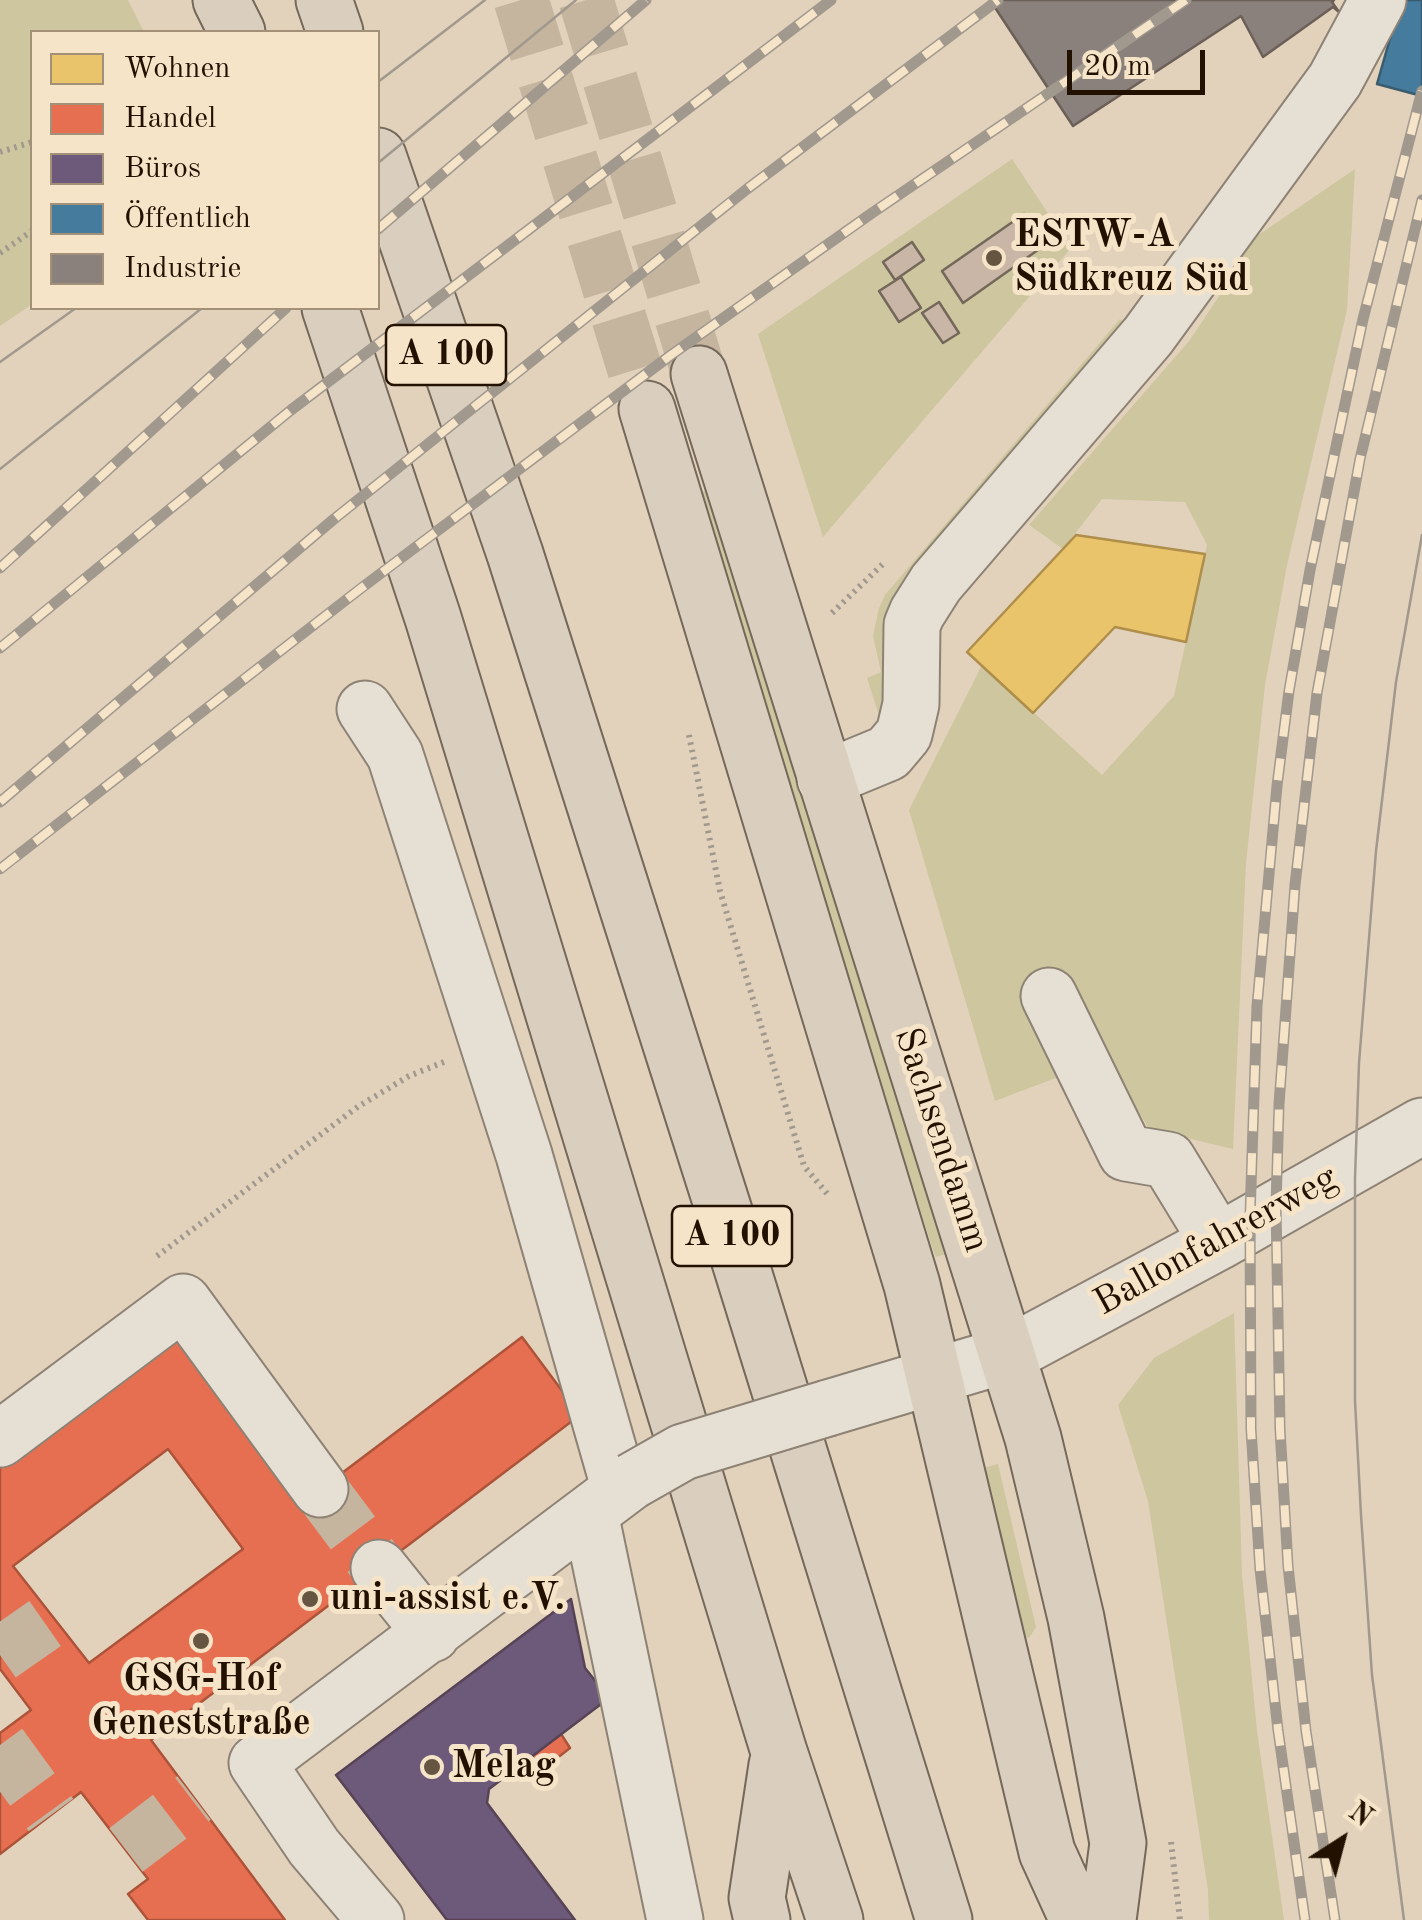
<!DOCTYPE html>
<html>
<head>
<meta charset="utf-8">
<style>
	body { margin:0 }
	#map { position:relative; width:1422px; height:1920px; overflow:hidden; background:#e2d2bb; font-family:"Old Standard TT",serif }
	canvas { display:block }
	.legend { position:absolute; left:30px; top:30px; width:350px; height:280px; box-sizing:border-box; background:#f6e4c9; border:2px solid #a29079; margin:0; padding:12px 18px; list-style:none; font-size:30px; color:#231100 }
	.legend li { display:flex; align-items:center; gap:20px; height:50px }
	.legend b { width:50px; border:2px solid #a29079 }
	.north { position:absolute; left:1292px; top:1790px; width:100px; height:100px; -webkit-text-stroke:8px #f6e4c9; paint-order:stroke; rotate:36deg; font-size:28px; font-weight:700; line-height:40px; text-align:center; color:#231100 }
	.north::after { content:''; display:block; margin:auto; width:35px; height:45px; background:#231100; clip-path:polygon(50% 0,100% 100%,50% 72%,0 100%) }
	.scale { position:absolute; left:1067px; top:50px; width:138px; height:45px; box-sizing:border-box; border:5px solid #231100; border-top:0; padding-left:12px; font-size:30px; line-height:35px; white-space:nowrap; color:#231100; -webkit-text-stroke:8px #f6e4c9; paint-order:stroke }
</style>
</head>
<body>
<div id="map">
<canvas width="1422" height="1920"></canvas>
<ul class="legend">
<li><b style="height:28px;background:#e9c46a"></b>Wohnen</li>
<li><b style="height:28px;background:#e76f51"></b>Handel</li>
<li><b style="height:28px;background:#6d597a"></b>Büros</li>
<li><b style="height:28px;background:#457b9d"></b>Öffentlich</li>
<li><b style="height:28px;background:#8a817c"></b>Industrie</li>
</ul>
<div class="north">N</div>
<div class="scale">20 m</div>
</div>
<script>
const c = document.querySelector('canvas').getContext('2d');
c.lineJoin = 'round';
function fillPath(path, color) { c.fillStyle = color; c.fill(path, 'evenodd'); }
const toPath = rows => new Path2D(rows.map(r => 'M' + r).join(''));
function strokePath(path, color, width, dash) { c.strokeStyle = color; c.lineWidth = width; c.lineCap = dash ? 'butt' : 'round'; c.setLineDash(dash || []); c.stroke(path); }
function drawText(font, color, halo, rows, align = 'center') {
  c.font = font + ' "Old Standard TT",serif'; c.lineWidth = 10; c.setLineDash([]); c.textBaseline = 'middle'; c.strokeStyle = halo; c.fillStyle = color; for (const [text, x, y, turn = 0] of rows) {
    c.save(); c.translate(x, y); c.rotate((+turn || 0) * Math.PI / 180); c.textAlign = isNaN(turn) ? turn : align; if (halo) c.strokeText(text, 0, 0); c.fillText(text, 0, 0); c.restore();
  }
}
fillPath(toPath([
	[0,0,128,0,144,32,32,32,32,304,0,326],
	[1012,159,1071,248,823,537,758,334],
	[1355,169,1347,310,1287,565,1265,685,1246,863,1233,1149,1149,1129,1117,1076,1061,1076,995,1101,909,810,982,665,1102,775,1174,696,1207,545,1185,502,1102,499,1063,549,1029,525,1190,340,1231,278,1225,272,1254,238],
	[1120,319,1130,328,907,590,883,728,867,678,881,672,873,636,879,608,885,595],
	[711,489,953,1252,936,1257,932,1247,696,494],
	[1234,1313,1242,1575,1257,1731,1284,1920,1209,1920,1208,1890,1148,1501,1118,1405,1154,1358],
	[998,1464,1036,1627,1029,1638,1020,1636,979,1469]
]), '#cdc69f');
const homes = toPath([
	[1076,535,1205,554,1186,642,1115,627,1033,713,967,652,1076,535]
]);
fillPath(homes, '#e9c46a');
strokePath(homes, '#ae8e4a', 2.5);
const shops = toPath([
	[168,1328,301,1504,522,1337,580,1415,151,1740,285,1920,148,1920,128,1894,148,1879,81,1792,0,1854,0,1733,31,1710,0,1669,0,1455,168,1328],
	[168,1449,243,1549,89,1663,13,1566,168,1449],
	[561,1734,570,1748,538,1773,528,1759,561,1734]
]);
fillPath(shops, '#e76f51');
strokePath(shops, '#ac5339', 2.5);
const offices = toPath([
	[571,1599,585,1668,609,1698,489,1789,487,1803,575,1920,447,1920,336,1775,571,1599]
]);
fillPath(offices, '#6d597a');
strokePath(offices, '#574355', 2.5);
const public = toPath([
	[1401,0,1422,0,1422,96,1377,84,1401,0]
]);
fillPath(public, '#457b9d');
strokePath(public, '#3b5b6e', 2.5);
const industry = toPath([
	[990,0,1334,0,1332,2,1339,12,1333,7,1263,57,1241,16,1073,126,990,0]
]);
fillPath(industry, '#8a817c');
strokePath(industry, '#6b5f57', 2.5);
const building = toPath([
	[1024,214,1045,245,963,303,942,271,1024,214],
	[912,242,924,260,895,280,883,262,912,242],
	[901,277,921,308,899,322,879,291,901,277],
	[939,302,959,333,943,343,922,313,939,302]
]);
fillPath(building, '#cab6a6');
strokePath(building, '#73685a', 2.5);
strokePath(toPath([
	[320,1489,379,1568],
	[0,1655,53,1618],
	[0,1745,51,1815],
	[126,1850,194,1798]
]), '#c5b59f', 55, [55, 28]);
strokePath(toPath([
	[521,0,647,409],
	[586,0,699,374]
]), '#c5b59f', 55, [55, 28]);
const minor = toPath([
	[365,709,395,755,524,1155,620,1490],
	[825,779,888,753,904,734,911,704,912,625,917,613,936,583,1148,336,1335,80,1378,0],
	[1049,996,1126,1153,1168,1160,1218,1242],
	[828,1408,1009,1354,1218,1242,1422,1126],
	[0,1439,183,1302,320,1489],
	[590,1513,675,1920],
	[379,1568,432,1634],
	[376,1920,314,1847,257,1763,632,1481]
]);
const major = toPath([
	[699,374,1033,1438,1076,1618,1118,1843,1108,1920],
	[647,409,912,1285,1047,1852,1078,1920]
]);
const highway = toPath([
	[221,0,237,32],
	[324,0,335,32],
	[378,156,515,554,737,1252,944,1920],
	[330,308,433,618,779,1752,835,1920],
	[762,1920,757,1898,777,1765]
]);
strokePath(minor, '#8d8274', 59);
strokePath(major, '#73685a', 59);
strokePath(highway, '#73685a', 59);
strokePath(toPath([
	[0,152,32,142],
	[0,253,32,231],
	[832,613,885,562],
	[689,735,720,891,804,1166,830,1197],
	[157,1256,359,1106,409,1076,444,1062],
	[1171,1842,1180,1920]
]), '#a1988e', 6, [2.5, 5]);
strokePath(minor, '#e6dfd4', 55);
strokePath(major, '#dacfbe', 55);
strokePath(highway, '#dacfbe', 55);
strokePath(toPath([
	[378,82,485,0],
	[378,163,576,0],
	[0,362,76,308],
	[0,469,202,308],
	[1404,1920,1372,1675,1361,1515,1355,1401,1355,1178,1359,1063,1376,851,1396,682,1422,535]
]), '#a1988e', 2.5);
const rail = toPath([
	[378,229,646,0],
	[0,568,286,308],
	[0,648,291,410,831,0],
	[0,802,334,519,747,189,998,0],
	[0,869,360,589,671,355,872,213,1186,0],
	[1305,1920,1278,1730,1260,1569,1251,1429,1250,1216,1257,1006,1277,786,1289,691,1310,570,1363,319,1422,91],
	[1335,1920,1306,1731,1288,1566,1280,1429,1276,1206,1279,1104,1295,885,1317,693,1360,459,1422,200]
]);
strokePath(rail, '#a1988e', 11);
strokePath(rail, '#f6e4c9', 8, [22]);
const minorBridge = toPath([
	[632,1481,683,1452,828,1408]
]);
strokePath(minorBridge, '#8d8274', 59, []);
strokePath(minorBridge, '#e6dfd4', 55);
for (const [x, y, r, color] of [
	[994,258,10,"#665541"],
	[310,1599,10,"#665541"],
	[201,1641,10,"#665541"],
	[432,1767,10,"#665541"]
]) { const dot = new Path2D(); dot.arc(x, y, r, 0, 2 * Math.PI); c.fillStyle = color; c.fill(dot); strokePath(dot, '#f6e4c9', 4); }
for (const [x, y, w] of [
	[446,355,120],
	[732,1236,120]
]) { const box = new Path2D(); box.roundRect(x - w / 2, y - 30, w, 60, 8); c.fillStyle = '#f6e4c9'; c.fill(box); strokePath(box, '#231100', 2.5); }
drawText('bold 35px', '#231100', null, [
	["A 100",446,355],
	["A 100",732,1236]
]);
drawText('bold 38px', '#231100', '#f6e4c9', [
	["ESTW-A",1014,236],
	["Südkreuz Süd",1014,280],
	["uni-assist e.V.",330,1599],
	["GSG-Hof",201,1680,"center"],
	["Geneststraße",201,1724,"center"],
	["Melag",452,1767]
], 'left');
drawText('38px', '#231100', '#f6e4c9', [
	["Sachsendamm",941,1140,72],
	["Ballonfahrerweg",1216,1241,-29]
]);
</script>
</body>
</html>
